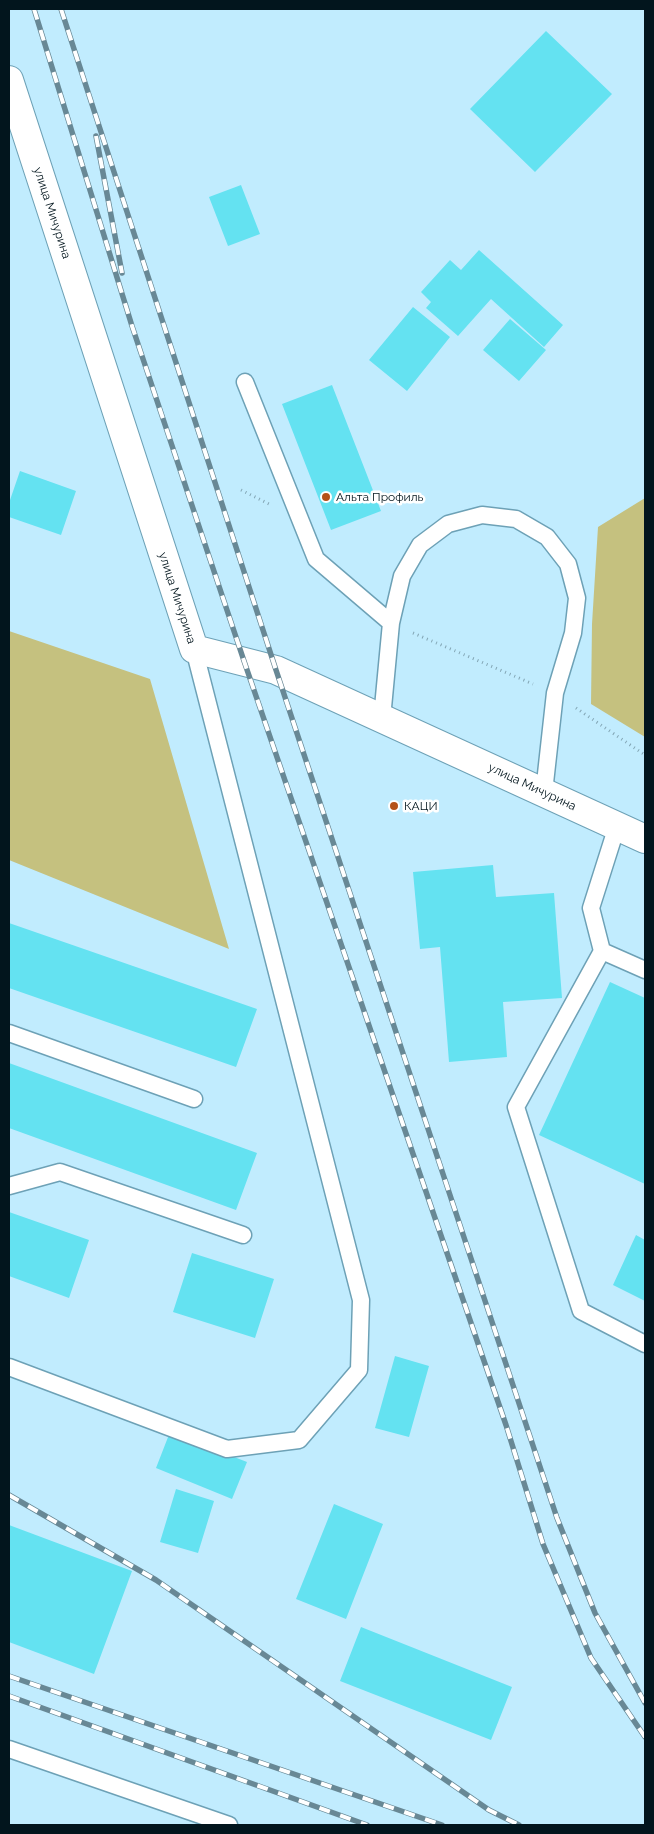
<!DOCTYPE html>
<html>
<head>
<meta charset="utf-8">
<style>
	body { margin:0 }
	#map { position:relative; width:654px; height:1834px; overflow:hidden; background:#c1ecfe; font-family:Raleway,sans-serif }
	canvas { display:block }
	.frame { position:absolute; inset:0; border:10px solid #02151d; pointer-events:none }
</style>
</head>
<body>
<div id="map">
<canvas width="654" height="1834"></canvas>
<div class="frame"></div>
</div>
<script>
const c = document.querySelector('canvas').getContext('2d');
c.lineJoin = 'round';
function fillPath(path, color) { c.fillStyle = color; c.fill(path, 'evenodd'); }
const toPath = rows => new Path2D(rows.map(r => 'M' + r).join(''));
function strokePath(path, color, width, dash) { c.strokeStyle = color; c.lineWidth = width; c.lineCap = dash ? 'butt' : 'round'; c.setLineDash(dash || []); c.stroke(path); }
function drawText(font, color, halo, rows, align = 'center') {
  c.font = font + ' Raleway,sans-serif'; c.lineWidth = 5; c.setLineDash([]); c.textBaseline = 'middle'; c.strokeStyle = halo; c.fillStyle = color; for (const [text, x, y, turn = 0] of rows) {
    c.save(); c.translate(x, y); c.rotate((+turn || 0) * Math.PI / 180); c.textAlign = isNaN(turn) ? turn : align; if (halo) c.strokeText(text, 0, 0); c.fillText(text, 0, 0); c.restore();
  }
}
fillPath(toPath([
	[645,498,645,737,591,704,592,624,598,527],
	[9,631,150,679,229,949,9,860]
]), '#c5c17f');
fillPath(toPath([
	[546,31,612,94,535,172,470,109],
	[241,185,260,234,228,246,209,197],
	[479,250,563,325,544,347,491,299,458,336,426,308,431,302,421,292,450,260,461,270],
	[413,307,450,337,407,391,369,360],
	[510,319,546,350,519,381,483,350],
	[332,385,381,511,331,530,282,404],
	[20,471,76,491,61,535,9,517,9,503],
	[493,865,496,897,554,893,562,998,503,1002,507,1057,449,1062,440,947,420,949,413,872],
	[9,923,257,1009,236,1067,9,988],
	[610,982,645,998,645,1184,539,1135],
	[9,1063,257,1153,236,1210,9,1128],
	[9,1212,89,1240,69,1298,9,1276],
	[636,1235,645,1240,645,1301,613,1285],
	[192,1253,274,1279,255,1338,173,1312],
	[395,1356,429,1366,409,1437,375,1428],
	[170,1432,247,1462,232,1499,156,1468],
	[176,1489,214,1501,198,1553,160,1542],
	[334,1504,383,1524,346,1619,296,1599],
	[9,1525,132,1571,94,1674,9,1642],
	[361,1627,512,1687,491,1740,340,1681]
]), '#64e2f1');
const service = toPath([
	[245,382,316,559,391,623],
	[382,718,391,623,402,576,420,545,448,524,482,515,516,519,547,537,568,564,577,598,573,633,555,693,544,792],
	[617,826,591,908,602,951,516,1107,581,1311,645,1344],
	[602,951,645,970],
	[9,1033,194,1099],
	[9,1186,60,1172,243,1235],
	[9,1367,227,1449,299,1440,359,1370,361,1300,194,649],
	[9,1749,229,1825]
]);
const tertiary = toPath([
	[9,80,194,649,276,670,645,839]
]);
strokePath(service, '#6da1b6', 19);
strokePath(tertiary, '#6da1b6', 30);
strokePath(toPath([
	[241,490,269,504],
	[413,633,533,684],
	[576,708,645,755]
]), '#83a6b5', 3, [1, 4]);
strokePath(service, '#fff', 16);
strokePath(tertiary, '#fff', 28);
const rail = toPath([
	[34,9,132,326,244,661,506,1425,543,1544,591,1658,645,1737],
	[61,9,276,670,557,1518,595,1613,645,1703],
	[96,136,122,273],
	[9,1495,156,1580,489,1810,519,1825],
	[9,1676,442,1825],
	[9,1696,367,1825]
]);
strokePath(rail, '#688895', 5.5);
strokePath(rail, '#fff', 4, [11]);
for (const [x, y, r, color] of [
	[326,497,5,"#b45118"],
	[394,806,5,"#b45118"]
]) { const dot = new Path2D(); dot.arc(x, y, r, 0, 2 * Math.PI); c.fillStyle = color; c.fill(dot); strokePath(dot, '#fff', 2); }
drawText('12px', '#02151d', '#fff', [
	["улица Мичурина",52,213,72],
	["улица Мичурина",177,598,72],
	["улица Мичурина",532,787,25]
]);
drawText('12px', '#02151d', '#fff', [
	["Альта Профиль",336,497],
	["КАЦИ",404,806]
], 'left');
</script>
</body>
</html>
